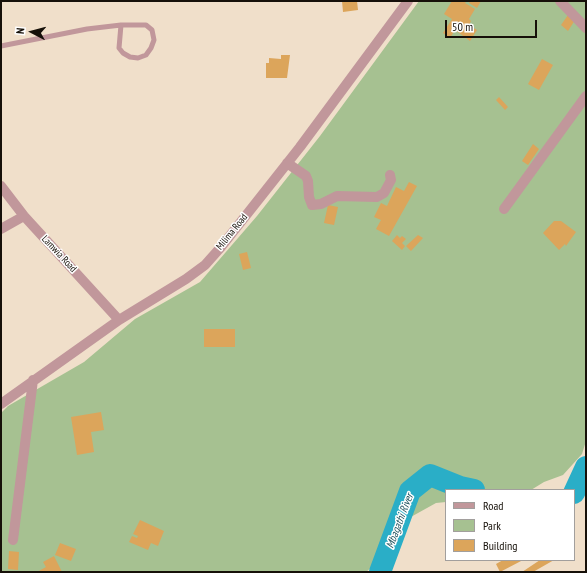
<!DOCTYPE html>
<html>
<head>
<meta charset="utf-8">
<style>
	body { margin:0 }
	#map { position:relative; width:587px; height:573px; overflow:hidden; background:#f0dfca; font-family:"PT Sans Narrow",sans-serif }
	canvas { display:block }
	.frame { position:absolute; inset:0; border:2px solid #161009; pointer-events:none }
	.legend { position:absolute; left:445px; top:489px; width:130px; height:72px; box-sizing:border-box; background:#fff; border:1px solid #a29f9d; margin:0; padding:5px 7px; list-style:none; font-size:12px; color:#161009 }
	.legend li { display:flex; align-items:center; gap:8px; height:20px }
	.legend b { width:20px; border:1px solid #a29f9d }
	.north { position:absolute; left:12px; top:12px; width:40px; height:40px; -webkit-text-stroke:3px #fff; paint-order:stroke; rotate:276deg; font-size:11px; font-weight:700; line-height:16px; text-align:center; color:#161009 }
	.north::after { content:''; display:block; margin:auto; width:14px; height:18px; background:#161009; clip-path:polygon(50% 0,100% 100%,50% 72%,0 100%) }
	.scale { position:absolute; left:445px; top:20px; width:92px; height:18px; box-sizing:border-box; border:2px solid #161009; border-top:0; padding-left:5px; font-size:12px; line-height:14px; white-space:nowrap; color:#161009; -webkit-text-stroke:3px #fff; paint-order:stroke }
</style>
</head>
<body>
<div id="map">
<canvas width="587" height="573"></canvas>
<div class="frame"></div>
<ul class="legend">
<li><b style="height:5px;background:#c1979b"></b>Road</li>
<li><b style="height:11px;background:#a6c191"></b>Park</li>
<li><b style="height:11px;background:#dca55b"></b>Building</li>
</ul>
<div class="north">N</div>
<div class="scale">50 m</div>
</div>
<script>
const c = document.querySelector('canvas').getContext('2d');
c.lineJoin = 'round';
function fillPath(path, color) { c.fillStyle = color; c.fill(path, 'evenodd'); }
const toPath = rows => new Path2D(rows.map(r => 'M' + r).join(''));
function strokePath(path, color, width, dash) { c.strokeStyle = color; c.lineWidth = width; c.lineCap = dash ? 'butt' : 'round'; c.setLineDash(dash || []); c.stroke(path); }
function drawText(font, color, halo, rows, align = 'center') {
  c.font = font + ' "PT Sans Narrow",sans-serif'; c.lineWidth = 3; c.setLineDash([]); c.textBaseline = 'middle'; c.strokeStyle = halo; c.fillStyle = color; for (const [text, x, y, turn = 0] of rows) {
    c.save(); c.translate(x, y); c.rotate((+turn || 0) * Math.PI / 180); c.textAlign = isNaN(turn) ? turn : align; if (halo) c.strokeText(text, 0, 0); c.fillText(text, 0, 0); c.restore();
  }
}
fillPath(toPath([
	[419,1,586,1,586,441,582,454,563,475,544,482,531,490,446,490,446,502,436,503,409,518,395,548,366,572,1,572,1,413,8,406,84,362,135,319,200,282,257,216,320,136]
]), '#a6c191');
strokePath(toPath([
	[574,493,586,467],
	[380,572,410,491,430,475,460,487,474,490]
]), '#2aaec7', 22);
fillPath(toPath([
	[342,1,357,1,358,10,343,12],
	[452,1,467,1,465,3,475,9,469,19,471,21,469,25,477,30,470,41,455,30,450,38,443,33,452,19,444,14],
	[470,1,481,1,477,8,469,3],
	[568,15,575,20,568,31,561,25],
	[281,55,290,55,287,78,266,78,266,63,269,63,269,58,281,59],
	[542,59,553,65,539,90,528,84],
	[499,97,508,107,505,110,496,100],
	[533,144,539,149,528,165,522,161],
	[409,182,417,186,389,236,376,229,381,220,374,217,381,203,387,206,396,187,404,191],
	[328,205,338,207,334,225,324,223],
	[554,221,561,221,576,232,566,246,565,244,559,250,543,233],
	[397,235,400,238,402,236,406,239,402,243,405,246,402,250,392,241],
	[418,235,423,238,411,251,406,246],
	[247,252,251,268,243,270,239,254],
	[204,329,235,329,235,347,204,347],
	[101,412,104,430,91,432,94,452,77,455,71,417],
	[140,520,164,531,158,546,151,543,148,550,129,542,132,536,137,538,138,536,133,534],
	[60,543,76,549,71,561,55,555],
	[9,551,19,552,18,570,8,569],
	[54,556,62,572,37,572,46,567,43,562],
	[503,560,523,560,500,572,496,564],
	[540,560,554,560,533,572,522,572]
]), '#dca55b');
strokePath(toPath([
	[121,25,146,25,152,30,154,40,151,48,146,55,138,58,130,57,123,53,119,48,121,25],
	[1,46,87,29,121,25]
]), '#c1979b', 5);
strokePath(toPath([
	[560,1,586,28],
	[287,163,306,176,308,181,309,197,312,205,321,204,337,196,377,197,384,193,391,180,390,175],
	[1,186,24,216,119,320],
	[504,209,586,96],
	[1,229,24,216],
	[1,404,119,320,186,279,205,265,221,247,300,147,408,1],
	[13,540,33,380]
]), '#c1979b', 10);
drawText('10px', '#161009', '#fff', [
	["Milima Road",232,232,-51],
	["Lamwia Road",59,254,47]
]);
drawText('italic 11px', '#1e525d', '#fff', [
	["Mbagathi River",400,521,-69]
]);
</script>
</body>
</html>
